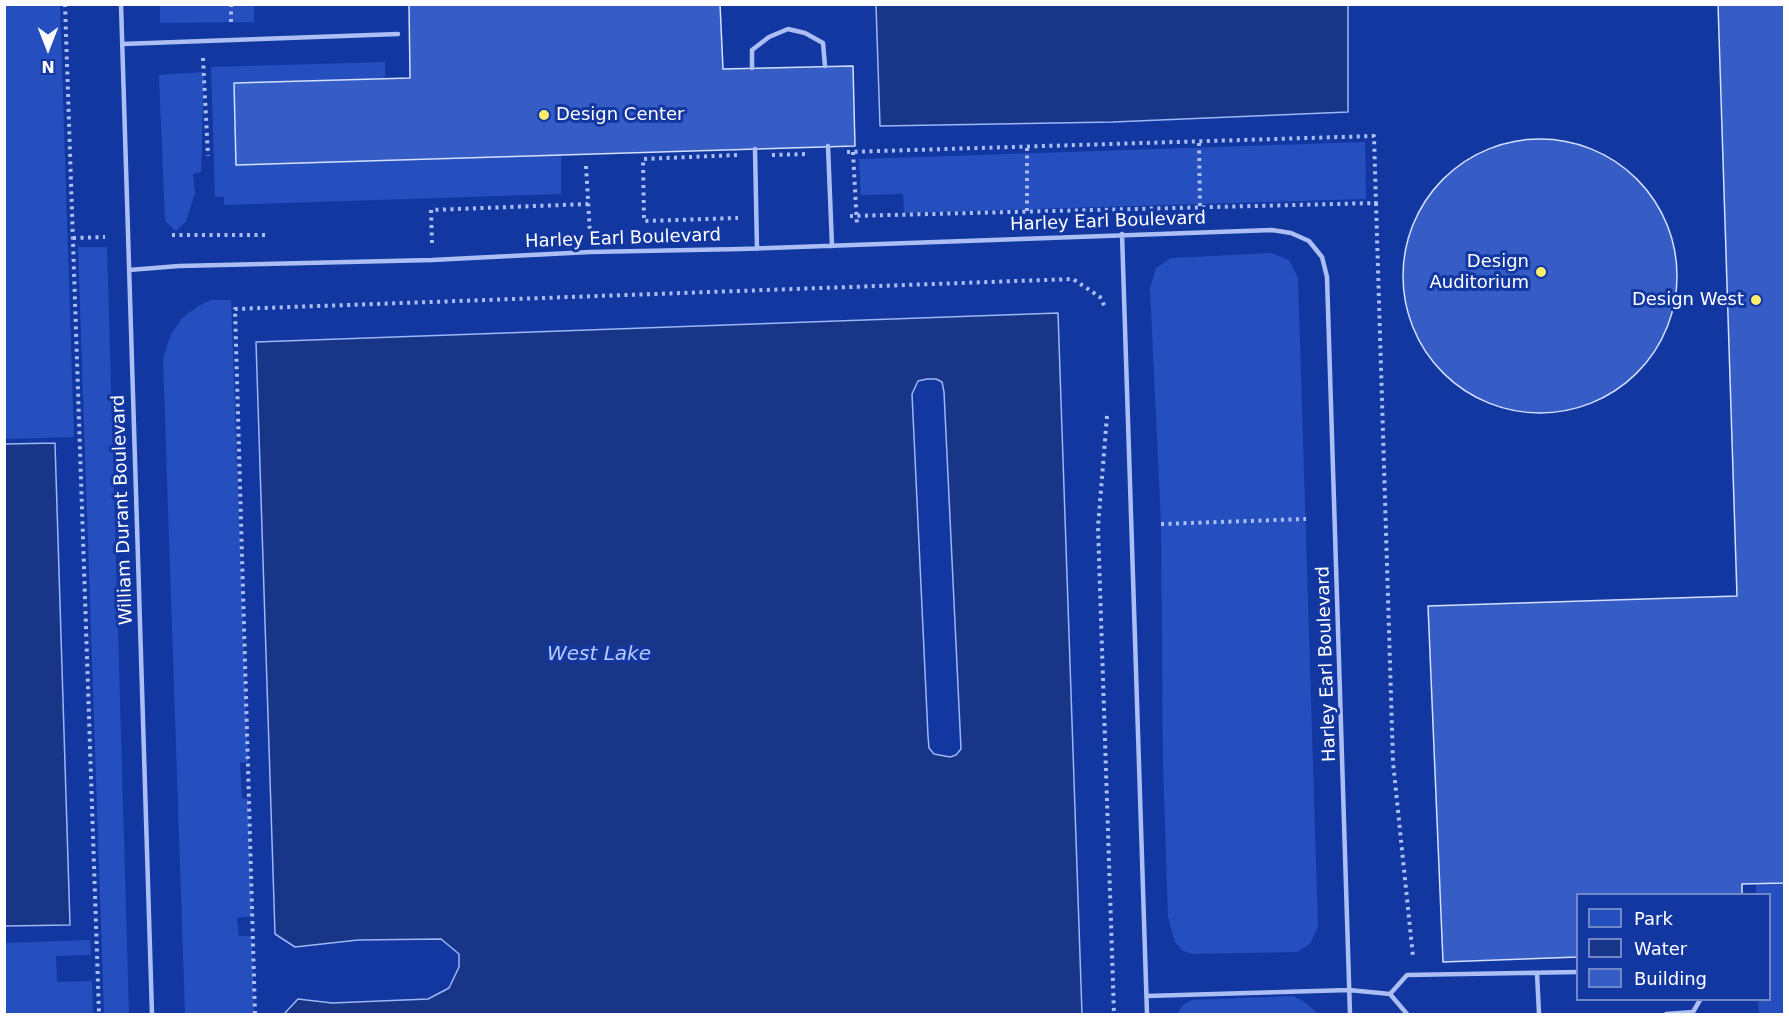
<!DOCTYPE html>
<html>
<head>
<meta charset="utf-8">
<style>
	body { margin:0 }
	#map { position:relative; width:1789px; height:1019px; overflow:hidden; background:#1237a1; font-family:"DejaVu Sans",sans-serif }
	canvas { display:block }
	.frame { position:absolute; inset:0; border:6px solid #fff; pointer-events:none }
	.legend { position:absolute; left:1576px; top:893px; width:195px; height:108px; box-sizing:border-box; background:#1237a1; border:2px solid #7187c7; margin:0; padding:8px 10px; list-style:none; font-size:18px; color:#fff }
	.legend li { display:flex; align-items:center; gap:12px; height:30px }
	.legend b { width:30px; border:2px solid #7187c7 }
	.north { position:absolute; left:18px; top:18px; width:60px; height:60px; -webkit-text-stroke:4px #1237a1; paint-order:stroke; rotate:180deg; font-size:16px; font-weight:700; line-height:24px; text-align:center; color:#fff }
	.north::after { content:''; display:block; margin:auto; width:21px; height:27px; background:#fff; clip-path:polygon(50% 0,100% 100%,50% 72%,0 100%) }
</style>
</head>
<body>
<div id="map">
<canvas width="1789" height="1019"></canvas>
<div class="frame"></div>
<ul class="legend">
<li><b style="height:16px;background:#254fbf"></b>Park</li>
<li><b style="height:16px;background:#193587"></b>Water</li>
<li><b style="height:16px;background:#365dc6"></b>Building</li>
</ul>
<div class="north">N</div>
</div>
<script>
const c = document.querySelector('canvas').getContext('2d');
c.lineJoin = 'round';
function fillPath(path, color) { c.fillStyle = color; c.fill(path, 'evenodd'); }
const toPath = rows => new Path2D(rows.map(r => 'M' + r).join(''));
function strokePath(path, color, width, dash) { c.strokeStyle = color; c.lineWidth = width; c.lineCap = dash ? 'butt' : 'round'; c.setLineDash(dash || []); c.stroke(path); }
function drawText(font, color, halo, rows, align = 'center') {
  c.font = font + ' "DejaVu Sans",sans-serif'; c.lineWidth = 6; c.setLineDash([]); c.textBaseline = 'middle'; c.strokeStyle = halo; c.fillStyle = color; for (const [text, x, y, turn = 0] of rows) {
    c.save(); c.translate(x, y); c.rotate((+turn || 0) * Math.PI / 180); c.textAlign = isNaN(turn) ? turn : align; if (halo) c.strokeText(text, 0, 0); c.fillText(text, 0, 0); c.restore();
  }
}
fillPath(toPath([
	[5,4,60,5,74,437,5,439],
	[160,5,254,5,254,22,160,23],
	[385,62,385,79,234,84,561,155,561,194,224,205,224,197,215,197,211,67],
	[204,72,201,172,193,174,195,193,186,221,176,231,165,221,159,75],
	[1365,142,1366,199,904,213,903,194,861,195,859,159],
	[78,247,107,247,129,1014,104,1014],
	[1271,253,1289,260,1298,278,1318,927,1310,944,1297,952,1192,954,1183,951,1175,942,1168,917,1163,764,1161,524,1150,288,1156,268,1171,258],
	[211,300,231,300,248,762,240,763,242,798,248,799,252,916,237,918,239,936,252,936,254,1014,185,1014,163,359,171,334,182,318,200,305],
	[1784,883,1784,1014,1759,1014,1758,1000,1770,1000,1770,894,1756,894,1756,884],
	[90,940,91,955,56,956,57,982,92,981,93,1014,5,1014,5,943],
	[1293,996,1306,1003,1318,1014,1177,1014,1183,1005,1192,1000]
]), '#254fbf');
const water = toPath([
	[876,5,1348,5,1348,112,1113,122,880,126,876,5],
	[1058,313,1082,1014,284,1014,298,999,332,1003,428,999,449,988,459,967,459,954,441,939,358,940,295,947,275,934,256,342,1058,313],
	[927,379,936,379,942,382,944,392,961,749,956,755,950,757,934,754,929,748,928,736,912,394,918,381,927,379],
	[55,443,70,925,5,926,5,444,55,443]
]);
fillPath(water, '#193587');
strokePath(water, '#9db7f8', 1.5);
const building = toPath([
	[409,4,720,4,723,69,853,66,855,146,236,165,234,83,410,78,409,4],
	[1718,4,1784,4,1784,883,1742,884,1742,894,1578,894,1578,957,1443,962,1428,606,1737,596,1718,4],
	'1403 276a137 137 0 1 1 274 0a137 137 0 1 1-274 0Z'
]);
fillPath(building, '#365dc6');
strokePath(building, '#d4e0fe', 1.5);
strokePath(toPath([
	[65,4,99,1014],
	[231,4,231,22],
	[203,58,208,156],
	[1199,143,1200,207],
	[1027,148,1027,213],
	[847,152,1374,136,1376,203,850,216],
	[853,152,857,226],
	[737,155,643,159,644,221,738,218],
	[772,155,809,154],
	[586,166,590,234],
	[1376,203,1393,762,1413,957],
	[172,235,268,235],
	[73,238,105,237],
	[432,243,431,210,588,204],
	[1107,416,1098,527,1114,1014],
	[1161,524,1306,519],
	[255,1014,235,309,1073,279,1100,297,1105,307]
]), '#abbff5', 4, [3, 4.5]);
strokePath(toPath([
	[121,4,152,1014],
	[122,44,398,34],
	[752,68,752,50,769,37,788,29,805,33,823,43,825,66],
	[828,146,832,246],
	[755,149,757,249],
	[1122,234,1147,1014],
	[129,270,179,266,432,260,590,252,741,249,1272,230,1291,233,1309,241,1322,257,1327,277,1350,1014],
	[1537,973,1539,1014],
	[1390,994,1407,975,1578,972],
	[1147,996,1349,990,1390,994,1407,1014],
	[1666,1014,1693,1012,1700,1000]
]), '#abbff5', 4.5);
for (const [x, y, r, color] of [
	[544,115,6,"#ffef6f"],
	[1541,272,6,"#ffef6f"],
	[1756,300,6,"#ffef6f"]
]) { const dot = new Path2D(); dot.arc(x, y, r, 0, 2 * Math.PI); c.fillStyle = color; c.fill(dot); strokePath(dot, '#1237a1', 2); }
drawText('18px', '#fff', '#1237a1', [
	["Design Center",556,115,"left"],
	["Design",1529,262],
	["Auditorium",1529,283],
	["Design West",1744,300]
], 'right');
drawText('18px', '#fff', '#1237a1', [
	["Harley Earl Boulevard",1108,222,-2],
	["Harley Earl Boulevard",623,239,-2],
	["William Durant Boulevard",123,510,-92],
	["Harley Earl Boulevard",1327,664,-92]
]);
drawText('italic 20px', '#b8cbfb', '#1237a1', [
	["West Lake",599,655]
]);
</script>
</body>
</html>
